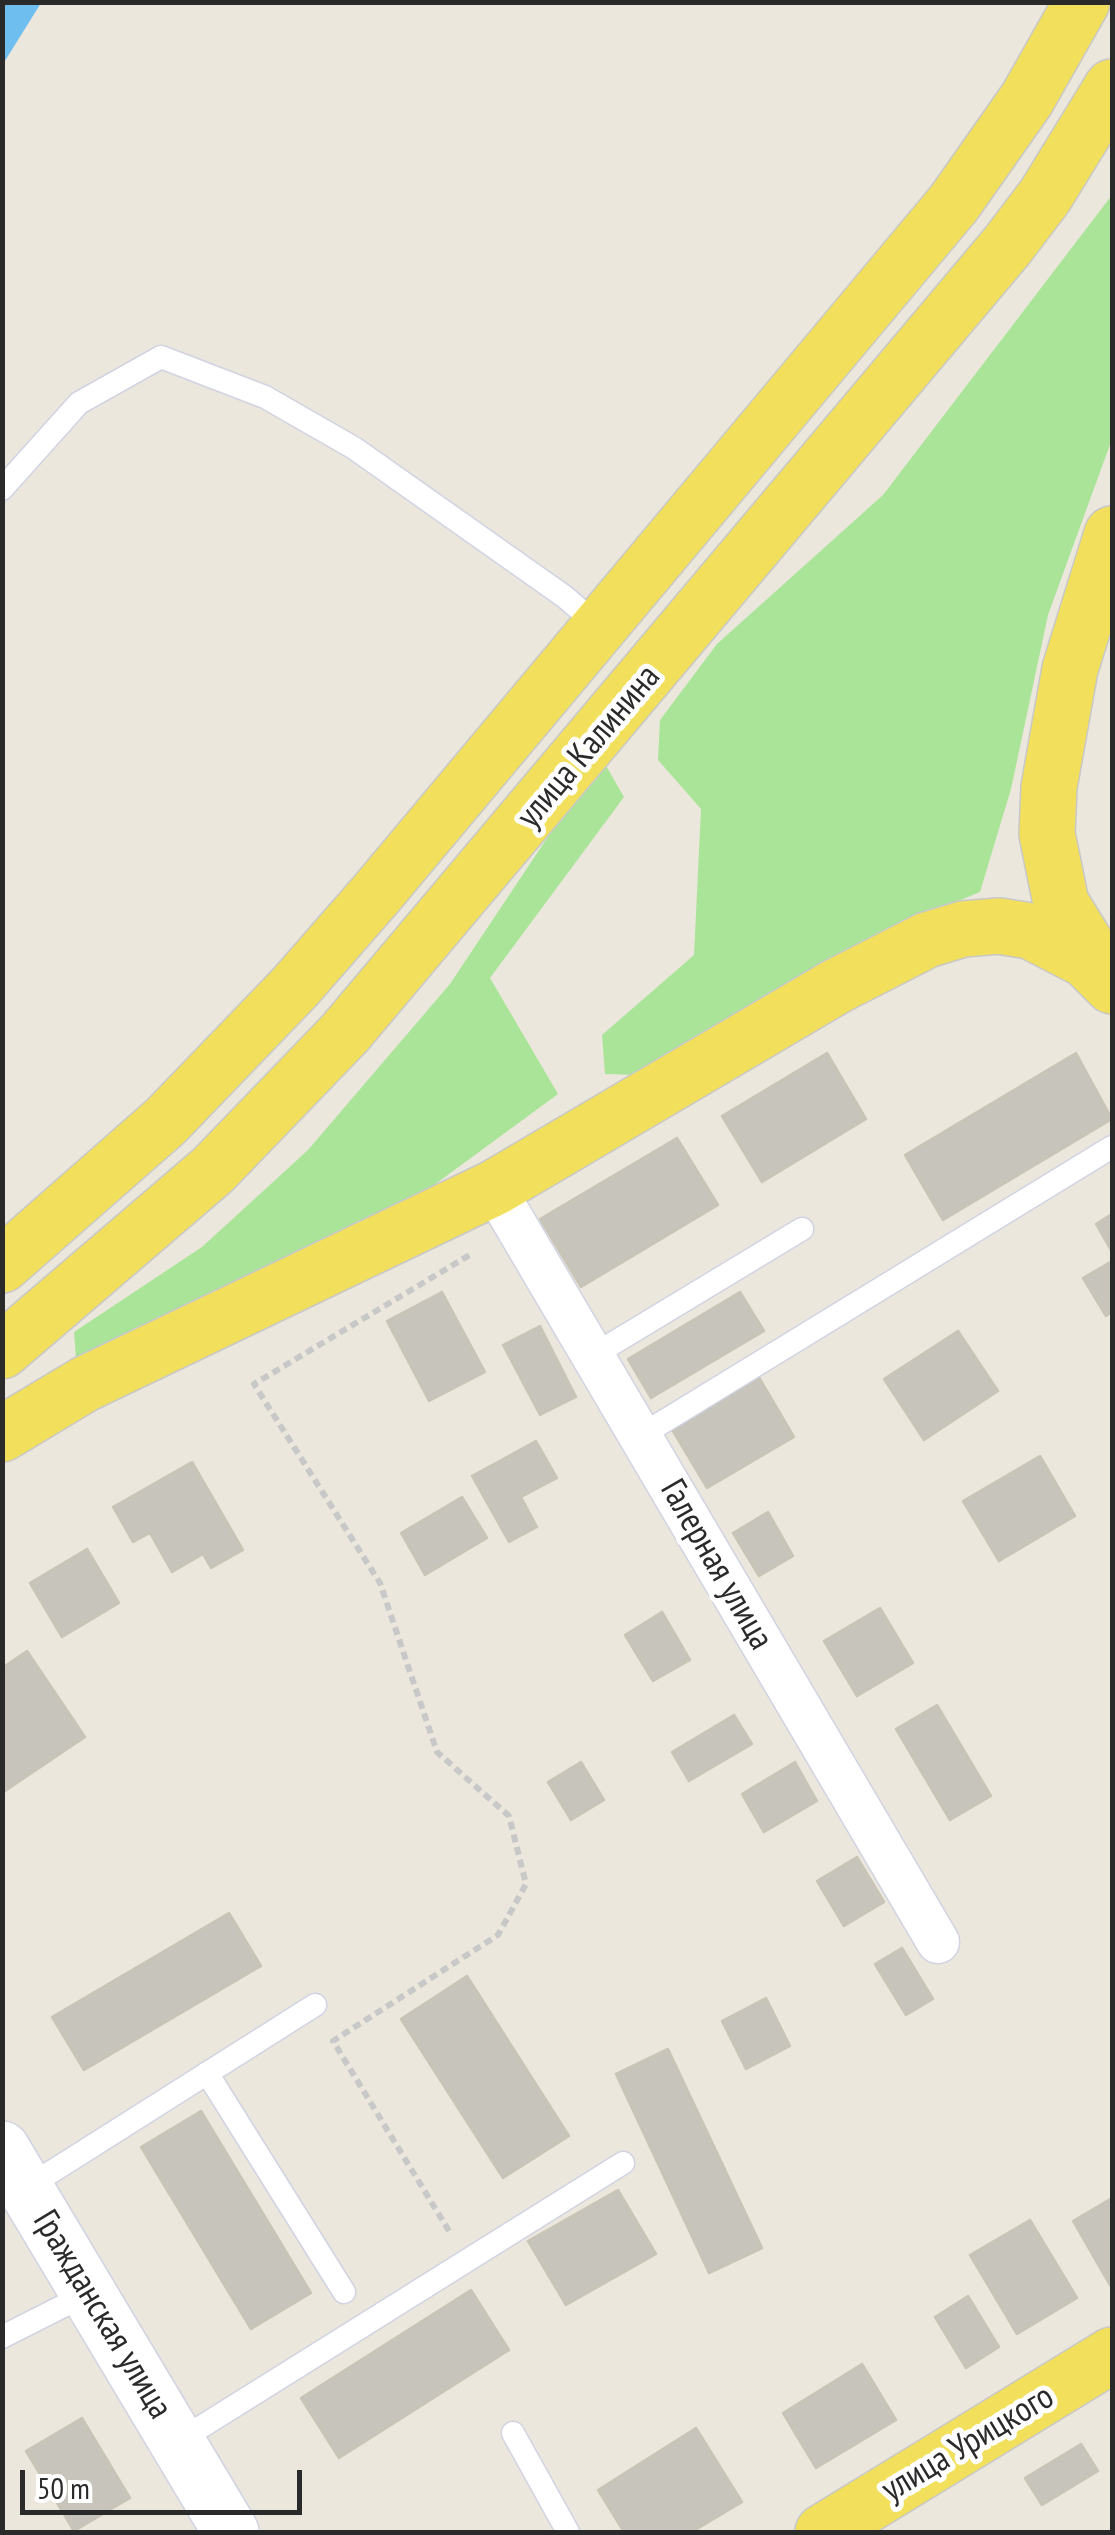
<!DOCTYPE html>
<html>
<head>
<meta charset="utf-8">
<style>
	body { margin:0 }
	#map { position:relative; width:1115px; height:2535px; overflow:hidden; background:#ece7dc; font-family:"PT Sans Narrow",sans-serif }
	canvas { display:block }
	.frame { position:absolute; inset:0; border:5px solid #2a2a2a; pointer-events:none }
	.scale { position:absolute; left:20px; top:2470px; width:282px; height:45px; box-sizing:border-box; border:5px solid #2a2a2a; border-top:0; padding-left:12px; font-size:30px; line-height:35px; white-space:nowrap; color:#2a2a2a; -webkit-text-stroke:8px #fff; paint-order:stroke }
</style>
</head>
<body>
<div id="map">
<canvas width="1115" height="2535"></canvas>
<div class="frame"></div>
<div class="scale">50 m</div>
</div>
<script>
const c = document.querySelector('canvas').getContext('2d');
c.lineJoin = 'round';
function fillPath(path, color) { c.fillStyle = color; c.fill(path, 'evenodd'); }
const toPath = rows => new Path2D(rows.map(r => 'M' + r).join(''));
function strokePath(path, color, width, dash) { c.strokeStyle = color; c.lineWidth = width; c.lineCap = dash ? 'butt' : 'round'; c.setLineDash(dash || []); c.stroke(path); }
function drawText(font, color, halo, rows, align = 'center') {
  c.font = font + ' "PT Sans Narrow",sans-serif'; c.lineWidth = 10; c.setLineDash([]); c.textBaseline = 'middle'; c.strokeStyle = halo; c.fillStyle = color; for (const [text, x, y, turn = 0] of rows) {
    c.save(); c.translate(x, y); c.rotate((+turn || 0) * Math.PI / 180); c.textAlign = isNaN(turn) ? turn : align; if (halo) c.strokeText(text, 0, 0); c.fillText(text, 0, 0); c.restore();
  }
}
fillPath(toPath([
	[1112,195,1112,439,1048,615,1011,789,980,892,900,925,638,1075,605,1074,602,1035,694,955,701,809,658,760,660,720,717,644,883,495],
	[601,757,624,797,490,978,558,1094,415,1199,76,1359,74,1332,202,1247,308,1150,450,984]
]), '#a9e498');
fillPath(toPath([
	[3,2,41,3,3,64,2,3]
]), '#6ebef0');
const building = toPath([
	[827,1053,866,1119,762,1182,722,1116,827,1053],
	[1076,1053,1112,1119,943,1220,905,1155,1076,1053],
	[677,1138,718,1205,581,1287,540,1219,677,1138],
	[1112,1214,1112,1252,1096,1224,1112,1214],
	[1112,1261,1112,1312,1106,1316,1083,1278,1112,1261],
	[442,1292,485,1372,429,1401,387,1321,442,1292],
	[740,1292,764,1331,651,1398,628,1359,740,1292],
	[540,1326,576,1397,540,1415,503,1345,540,1326],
	[958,1331,998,1391,924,1440,884,1379,958,1331],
	[757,1374,794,1437,707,1488,670,1426,757,1374],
	[536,1441,557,1478,521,1497,537,1527,509,1542,472,1476,536,1441],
	[1040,1456,1075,1516,999,1561,963,1501,1040,1456],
	[192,1462,243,1550,211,1568,203,1554,172,1572,150,1533,133,1542,113,1507,192,1462],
	[462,1497,487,1538,425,1575,401,1533,462,1497],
	[768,1512,793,1556,759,1576,733,1533,768,1512],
	[87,1549,119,1603,62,1637,30,1583,87,1549],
	[880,1608,913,1663,857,1696,824,1641,880,1608],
	[662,1612,690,1660,653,1681,625,1635,662,1612],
	[27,1651,85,1737,2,1793,2,1668,27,1651],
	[937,1705,991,1796,950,1820,896,1729,937,1705],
	[734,1715,752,1744,689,1781,672,1752,734,1715],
	[581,1762,604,1800,571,1820,548,1782,581,1762],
	[795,1762,817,1801,764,1832,742,1794,795,1762],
	[857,1857,884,1902,844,1926,817,1881,857,1857],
	[229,1913,261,1966,84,2070,52,2017,229,1913],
	[902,1948,933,1999,906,2015,875,1964,902,1948],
	[467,1976,569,2136,503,2178,401,2019,467,1976],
	[766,1998,790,2046,746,2069,722,2021,766,1998],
	[668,2049,762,2248,709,2273,616,2074,668,2049],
	[201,2111,311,2293,251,2329,141,2147,201,2111],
	[618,2190,656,2254,566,2305,528,2241,618,2190],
	[1112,2198,1112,2286,1111,2287,1073,2221,1112,2198],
	[1030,2220,1077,2298,1017,2334,970,2255,1030,2220],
	[471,2290,509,2350,339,2458,301,2398,471,2290],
	[968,2296,999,2347,966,2368,935,2317,968,2296],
	[862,2364,896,2420,816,2468,783,2413,862,2364],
	[82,2418,130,2498,74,2531,26,2451,82,2418],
	[696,2428,742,2502,692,2532,624,2532,598,2490,696,2428],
	[1081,2444,1098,2471,1042,2505,1025,2478,1081,2444]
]);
fillPath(building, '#c7c5bb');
strokePath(building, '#c8c4b6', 2.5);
const lane = toPath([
	[2,489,79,403,161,357,265,397,354,448,565,597,601,628],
	[592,1356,802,1229],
	[640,1436,1112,1147],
	[207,2073,344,2292],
	[26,2188,315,2005],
	[2,2337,89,2293],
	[513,2433,568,2532],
	[177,2442,623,2163]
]);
const street = toPath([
	[494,1188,938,1942]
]);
const secondary = toPath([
	[2,2149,231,2532]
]);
const primary = toPath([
	[1099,965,1061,903,1047,834,1049,787,1070,669,1112,534],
	[2,1265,166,1121,295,987,377,893,954,203,1027,99,1082,2],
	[2,1351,213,1170,345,1033,1007,246,1045,196,1112,87],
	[2,1434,85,1384,494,1188,837,986,927,940,963,929,999,926,1030,931,1086,960,1112,986],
	[823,2532,1112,2355]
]);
strokePath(lane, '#d1d3e3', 25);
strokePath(street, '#d1d3e3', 45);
strokePath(secondary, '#d1d3e3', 58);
strokePath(primary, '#c8c8c8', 58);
strokePath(toPath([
	[449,2231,333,2041,498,1935,526,1884,509,1816,437,1752,380,1583,254,1384,473,1253]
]), '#c8c8c8', 6, [8, 5]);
strokePath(lane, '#fff', 22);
strokePath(street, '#fff', 42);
strokePath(secondary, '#fff', 55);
strokePath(primary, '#f2e05c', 55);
drawText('35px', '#2a2a2a', '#fff', [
	["улица Калинина",589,747,-50],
	["Галерная улица",716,1565,60],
	["Гражданская улица",102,2315,59],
	["улица Урицкого",968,2444,-31]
]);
</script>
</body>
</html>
